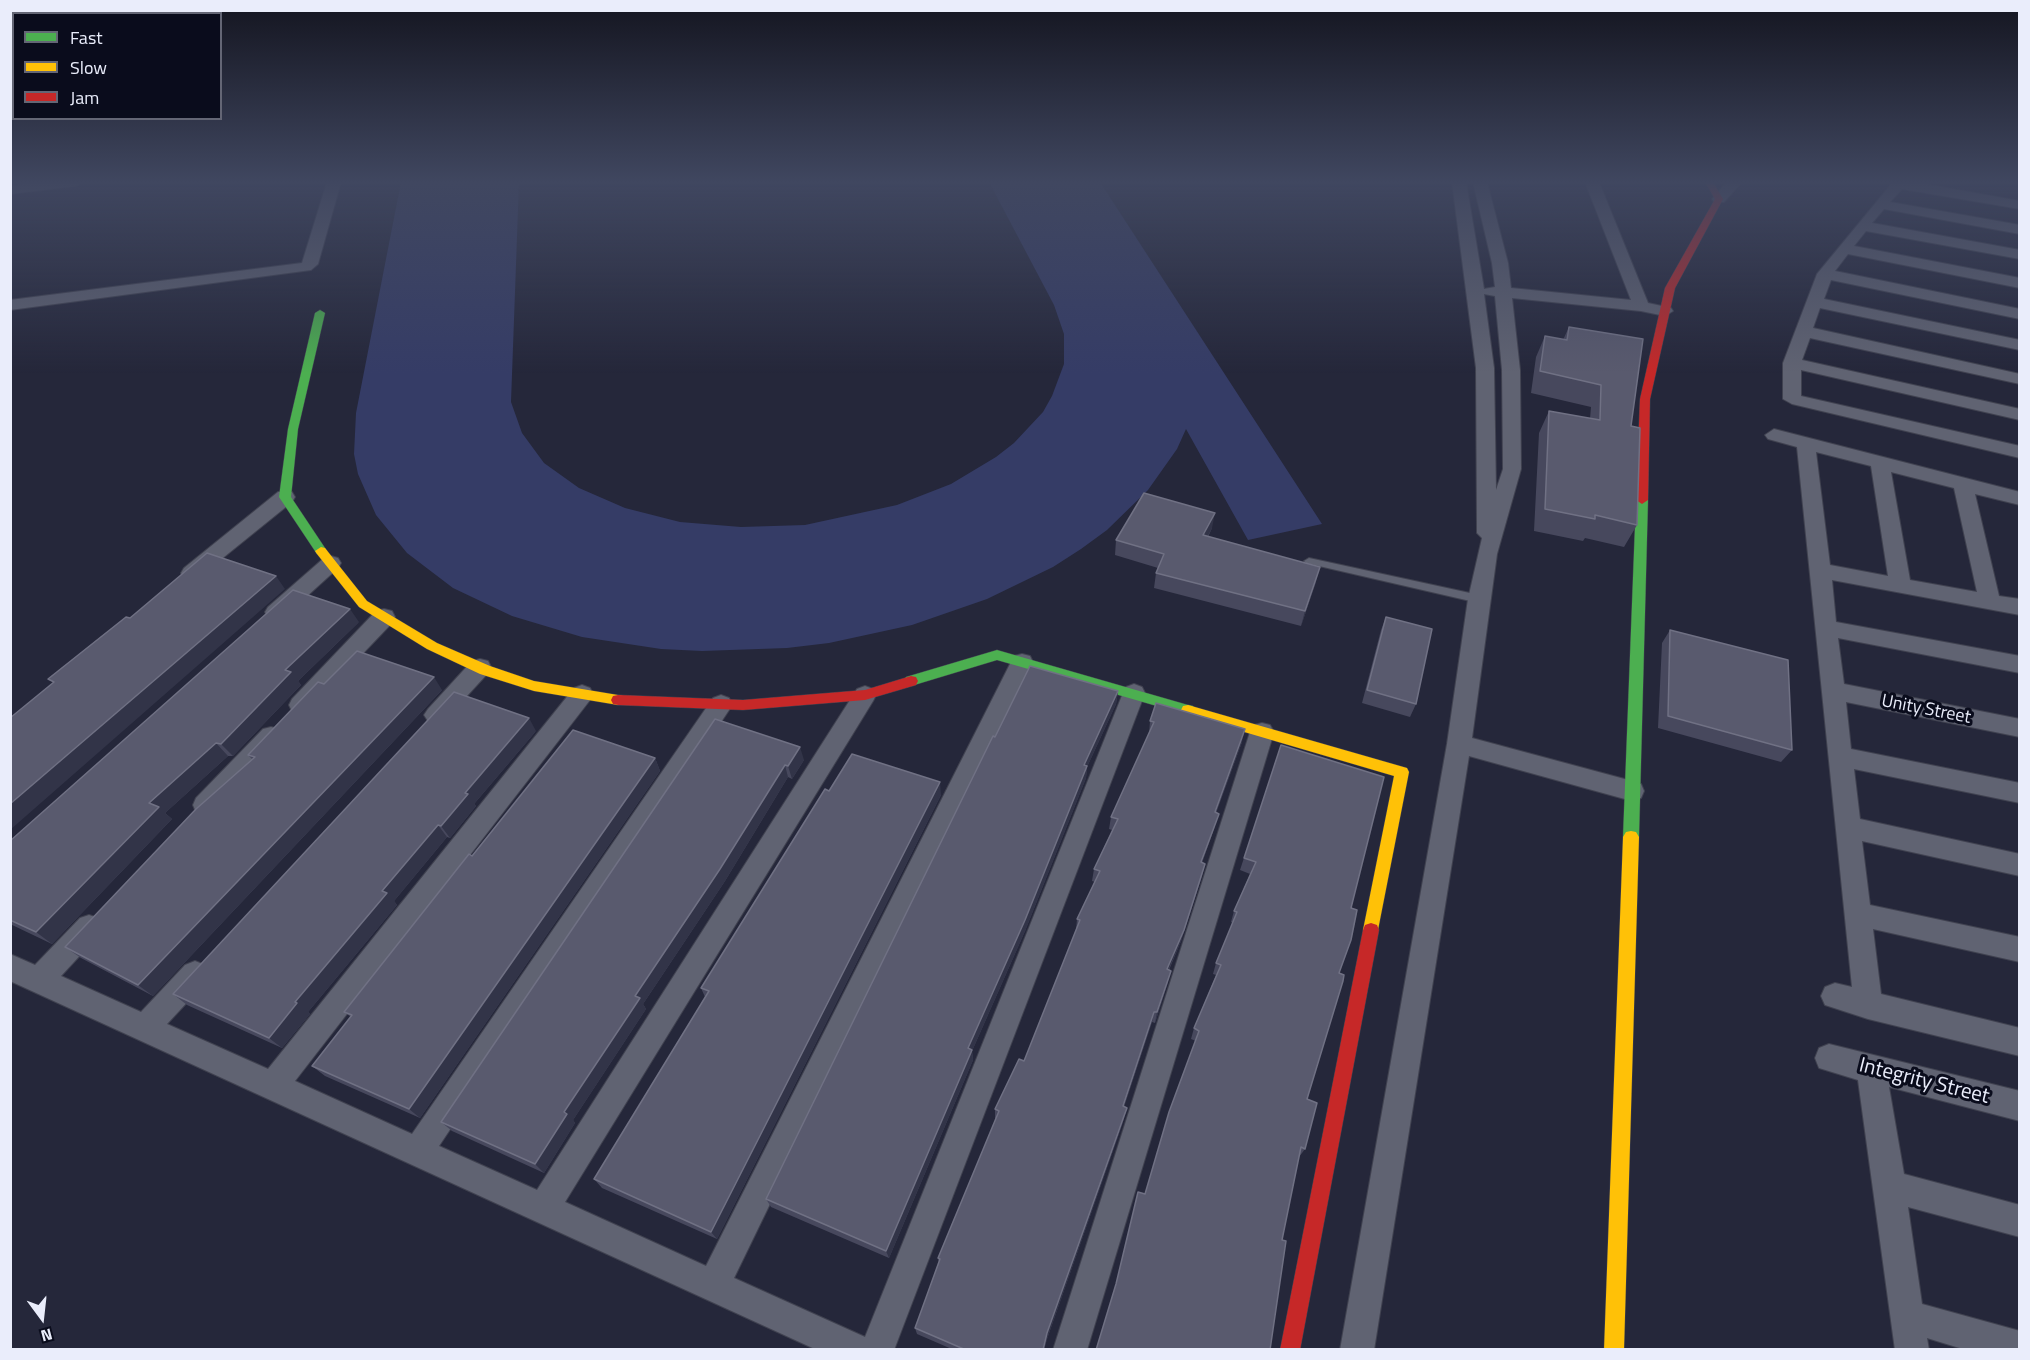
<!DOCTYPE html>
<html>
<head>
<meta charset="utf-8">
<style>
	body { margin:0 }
	#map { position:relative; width:2030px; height:1360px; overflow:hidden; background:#25273a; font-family:"Titillium Web",sans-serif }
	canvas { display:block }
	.frame { position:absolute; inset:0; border:12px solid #eaedfb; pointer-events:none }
	.legend { position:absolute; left:12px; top:12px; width:210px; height:108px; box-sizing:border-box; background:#0a0c1c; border:2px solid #646675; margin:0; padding:8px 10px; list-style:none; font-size:18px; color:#eaedfb }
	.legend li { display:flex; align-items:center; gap:12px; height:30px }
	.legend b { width:30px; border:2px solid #646675 }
	.north { position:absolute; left:12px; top:1288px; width:60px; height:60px; -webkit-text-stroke:4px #0a0c1c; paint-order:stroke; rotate:165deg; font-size:16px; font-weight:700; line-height:24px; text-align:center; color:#eaedfb }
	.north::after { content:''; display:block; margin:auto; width:21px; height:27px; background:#eaedfb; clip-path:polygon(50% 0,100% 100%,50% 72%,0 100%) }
</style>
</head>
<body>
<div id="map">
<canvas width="2030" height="1360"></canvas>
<div class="frame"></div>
<ul class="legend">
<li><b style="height:8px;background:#4caf50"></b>Fast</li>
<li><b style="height:8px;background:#ffc107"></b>Slow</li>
<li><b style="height:8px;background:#c62828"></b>Jam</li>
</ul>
<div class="north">N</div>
</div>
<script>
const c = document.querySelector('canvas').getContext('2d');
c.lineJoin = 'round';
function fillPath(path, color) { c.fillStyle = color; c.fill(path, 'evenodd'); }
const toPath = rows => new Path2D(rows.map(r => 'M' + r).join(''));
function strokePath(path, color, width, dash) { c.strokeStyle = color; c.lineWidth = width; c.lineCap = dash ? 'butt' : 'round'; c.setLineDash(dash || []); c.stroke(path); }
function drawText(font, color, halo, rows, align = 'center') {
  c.font = font + ' "Titillium Web",sans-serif'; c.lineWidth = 6; c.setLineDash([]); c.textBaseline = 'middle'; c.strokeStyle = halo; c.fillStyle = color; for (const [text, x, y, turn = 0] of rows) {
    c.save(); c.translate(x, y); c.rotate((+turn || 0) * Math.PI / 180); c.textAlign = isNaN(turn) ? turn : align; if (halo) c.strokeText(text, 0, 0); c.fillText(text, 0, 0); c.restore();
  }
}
fillPath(toPath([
	[401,182,519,182,511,402,522,433,544,463,579,488,625,508,680,522,741,527,805,525,897,505,951,484,996,457,1014,443,1043,412,1052,396,1064,364,1064,334,1054,305,989,182,1100,182,1322,524,1248,540,1186,429,1177,449,1148,490,1107,530,1081,549,1053,567,987,599,912,625,829,643,787,648,702,651,661,649,582,637,512,616,453,588,407,553,376,515,358,474,354,454,356,413]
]), '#353c66');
const lane = toPath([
	[1309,558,1479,595,1484,599,1479,603,1306,563,1304,561,1309,558]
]);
const street = toPath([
	[39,182,83,182,76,186,10,194,10,186,39,182],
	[327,182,341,182,318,264,311,270,10,310,10,300,302,263,327,182],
	[1452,182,1466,182,1484,289,1495,287,1492,263,1473,182,1487,182,1508,263,1511,288,1631,300,1585,182,1599,182,1648,303,1671,308,1673,311,1665,316,1641,311,1512,298,1520,370,1521,469,1497,554,1472,738,1632,781,1641,784,1644,791,1641,798,1632,801,1469,756,1374,1350,1340,1350,1447,744,1468,599,1482,538,1477,533,1476,368,1452,182],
	[1484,294,1495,296,1502,370,1503,469,1496,490,1494,368,1484,294],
	[1727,182,1742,182,1724,202,1714,202,1712,199,1727,182],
	[1893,182,1914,182,2020,201,2020,209,1902,189,1890,202,2020,225,2020,234,1884,209,1872,223,2020,250,2020,259,1866,231,1854,246,2020,278,2020,288,1848,254,1835,271,2020,309,2020,319,1831,280,1824,299,2020,340,2020,350,1820,308,1813,328,2020,374,2020,384,1810,338,1802,360,2020,409,2020,420,1801,370,1801,396,2020,446,2020,458,1792,404,1783,399,1783,363,1817,274,1893,182],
	[1774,429,2020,492,2020,505,1975,494,1999,596,2020,599,2020,615,1832,580,1836,622,2020,656,2020,673,1838,638,1844,684,2020,719,2020,737,1846,702,1851,749,2020,783,2020,803,1854,769,1860,819,2020,854,2020,876,1862,841,1870,905,2020,937,2020,962,1873,929,1881,994,2020,1028,2020,1056,1868,1019,1825,1005,1821,996,1825,987,1835,983,1852,987,1797,447,1768,439,1765,435,1774,429],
	[1816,452,1871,466,1888,576,1830,565,1816,452],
	[1891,472,1954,488,1977,592,1910,580,1891,472],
	[285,491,292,492,295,497,292,502,198,578,191,580,184,578,181,573,184,568,278,492,285,491],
	[331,556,338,558,341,563,338,568,284,617,276,620,268,617,265,612,268,607,324,558,331,556],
	[384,609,392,611,395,617,392,623,308,711,300,714,292,711,289,705,292,699,376,611,384,609],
	[1022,654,1030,656,1033,662,734,1278,865,1337,1123,693,1126,687,1134,684,1142,687,1145,693,894,1350,817,1350,10,981,10,954,35,965,80,918,89,915,98,918,102,927,98,936,61,976,141,1012,185,965,195,961,205,965,209,974,205,983,167,1024,268,1069,574,688,582,685,590,688,593,694,590,700,295,1081,412,1134,713,698,721,695,729,698,732,704,729,710,439,1146,537,1190,857,689,865,686,873,689,876,695,873,701,565,1202,706,1266,1011,662,1014,656,1022,654],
	[480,659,488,661,491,667,488,673,444,721,436,724,428,721,424,715,428,709,472,661,480,659],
	[1262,723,1270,725,1274,732,1087,1350,1053,1350,1250,732,1254,725,1262,723],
	[271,727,279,729,283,736,279,743,214,812,205,815,196,812,193,805,196,798,263,729,271,727],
	[1829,1044,2020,1091,2020,1121,1889,1087,1904,1174,2020,1205,2020,1237,1908,1207,1922,1304,2020,1331,2020,1350,1966,1350,1927,1338,1929,1350,1895,1350,1858,1080,1819,1068,1815,1058,1819,1048,1829,1044]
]);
const fast = toPath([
	[320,310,325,313,298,429,291,497,327,551,321,555,317,554,279,497,288,429,315,313,320,310],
	[1642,496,1648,500,1639,837,1636,842,1631,843,1626,842,1623,837,1636,500,1642,496],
	[997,650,1188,705,1193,706,1195,710,1193,714,1188,715,997,660,911,686,906,685,904,681,906,677,997,650]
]);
const slow = toPath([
	[321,547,325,548,367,601,437,643,490,666,534,681,618,695,623,696,625,700,623,704,618,705,534,691,480,674,427,649,359,607,317,554,315,551,321,547],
	[1188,705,1407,768,1409,772,1377,935,1371,937,1365,935,1363,930,1394,776,1183,714,1181,710,1183,706,1188,705],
	[1631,831,1636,832,1639,837,1624,1350,1604,1350,1623,837,1626,832,1631,831]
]);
const jam = toPath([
	[1705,182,1713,182,1723,199,1675,288,1650,399,1648,500,1642,504,1636,500,1640,399,1665,288,1715,199,1705,182],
	[911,676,916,677,918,681,916,685,865,700,743,710,618,705,613,704,611,700,613,696,618,695,743,700,865,690,911,676],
	[1371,923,1377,925,1379,930,1300,1350,1280,1350,1363,930,1365,925,1371,923]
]);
strokePath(lane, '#404250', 2);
strokePath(street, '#404250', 2);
strokePath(fast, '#404250', 1);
strokePath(slow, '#404250', 1);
strokePath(jam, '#404250', 1);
fillPath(lane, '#606372');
fillPath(street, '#606372');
fillPath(fast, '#4caf50');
fillPath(slow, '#ffc107');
fillPath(jam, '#c62828');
fillPath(toPath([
	[1569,327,1631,426,1637,525,1624,547,1585,538,1583,541,1534,531,1539,433,1549,411,1590,419,1591,407,1531,393,1536,357,1545,336,1563,340],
	[1212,528,1208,537,1316,582,1301,626,1154,588,1156,573,1158,568,1115,555,1116,540],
	[1386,617,1416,704,1410,717,1362,703,1381,630],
	[359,622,298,681,301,685,233,756,228,756,165,813,172,819,52,944,10,924,10,841],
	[1670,630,1792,750,1781,762,1658,728,1662,643],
	[324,684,442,690,153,996,81,958,65,947,253,760,248,755],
	[1118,691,1116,704,1087,767,1086,778,1025,931,972,1051,973,1060,889,1258,771,1207,766,1199],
	[715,719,804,760,792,779,788,777,725,881,643,1004,646,1009,573,1120,575,1123,544,1173,452,1131,441,1122],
	[1150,721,1242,742,1216,813,1215,826,1202,863,1205,864,1202,876,1181,941,1169,970,1168,982,1155,1023,1152,1022,1124,1107,1127,1108,1122,1125,1047,1339,1044,1350,954,1350,917,1334,915,1328,939,1263,938,1258,996,1119,995,1118,995,1109,1024,1061,1076,930,1077,919,1095,882,1092,881,1094,869,1112,830,1109,829,1111,817,1149,734],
	[536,731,474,804,476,806,450,838,447,837,394,901,397,905,308,1012,310,1014,282,1048,187,1005,173,994],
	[1281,745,1351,908,1339,973,1307,1099,1305,1149,1299,1157,1145,1194,1196,1041,1191,1039,1194,1028,1216,975,1213,974,1216,963,1233,923,1231,922,1234,911,1250,874,1240,870],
	[655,758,660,771,420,1118,325,1076,312,1066,351,1017,344,1012,472,856],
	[829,791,941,795,717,1239,602,1188,594,1179,705,997,701,988]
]), '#47485d');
fillPath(toPath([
	[1215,513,1212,528,1200,551,1203,535],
	[1320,567,1316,582,1301,626,1305,611],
	[276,576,285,589,10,830,10,804],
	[350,609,359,622,298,681,301,685,233,756,221,744,285,670],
	[434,677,442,690,153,996,138,985],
	[1118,691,1116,704,1087,767,1086,778,1025,931,972,1051,973,1060,889,1258,886,1251,968,1048,1084,765],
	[529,718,536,731,474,804,476,806,450,838,441,826,465,793],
	[1245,729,1242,742,1211,825,1215,812],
	[216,743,228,756,165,813,172,819,52,944,36,932,149,803],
	[800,747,804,760,792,779,788,766],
	[655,758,660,771,420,1118,409,1109],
	[785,765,788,777,725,881,643,1004,646,1009,573,1120,575,1123,544,1173,535,1164,564,1112,635,996],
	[940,782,941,795,717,1239,711,1232],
	[1219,814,1215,826,1198,874,1201,862],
	[438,825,447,837,394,901,397,905,308,1012,310,1014,282,1048,269,1038,295,1002,382,891],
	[1205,864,1181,941,1164,980,1167,969],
	[1171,971,1168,982,1155,1023,1157,1012],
	[1154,1012,1152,1022,1121,1116,1123,1106],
	[1127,1108,1122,1125,1047,1339,1044,1350,1043,1350,1047,1333]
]), '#323448');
const building = toPath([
	[1569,327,1643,339,1631,426,1640,428,1637,525,1595,515,1595,519,1545,509,1549,411,1600,420,1601,385,1540,371,1545,336,1567,340,1569,327],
	[1144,493,1215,513,1203,535,1320,567,1305,611,1156,573,1164,554,1116,540,1144,493],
	[207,553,276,576,10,804,10,718,54,682,48,679,126,617,130,618,207,553],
	[293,590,350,609,285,670,291,672,221,744,216,743,149,803,159,807,36,932,10,920,10,841,293,590],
	[1386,617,1432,629,1416,704,1367,690,1386,617],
	[1670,630,1788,660,1792,750,1668,716,1670,630],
	[357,651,434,677,138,985,65,947,196,809,255,757,248,755,318,682,324,684,357,651],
	[1030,666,1118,691,1084,765,1087,766,1025,920,968,1048,972,1050,886,1251,766,1199,993,736,995,737,1030,666],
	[454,692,529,718,465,793,468,794,441,826,438,825,382,891,387,893,295,1002,297,1003,269,1038,173,994,454,692],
	[1156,703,1245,729,1215,812,1219,814,1201,862,1205,864,1184,930,1167,969,1171,971,1157,1012,1154,1012,1123,1106,1127,1108,1124,1116,1047,1333,1043,1350,966,1350,915,1328,940,1259,938,1258,999,1111,995,1109,1019,1059,1024,1061,1080,920,1077,919,1100,871,1094,869,1118,819,1111,817,1154,722,1150,721,1156,703],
	[715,719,800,747,788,766,785,765,720,869,635,996,640,998,564,1112,567,1114,535,1164,441,1122,715,719],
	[573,730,655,758,409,1109,312,1066,352,1015,344,1012,469,854,472,856,573,730],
	[1281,745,1384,777,1351,908,1357,910,1351,940,1339,973,1344,975,1343,981,1307,1099,1317,1103,1305,1149,1301,1147,1282,1240,1286,1241,1270,1350,1096,1350,1116,1284,1138,1192,1145,1194,1169,1112,1199,1031,1194,1028,1221,965,1216,963,1237,912,1234,911,1256,862,1244,858,1281,745],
	[852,754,940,782,711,1232,594,1179,709,991,701,988,825,789,829,791,852,754]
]);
fillPath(building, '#595a6e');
strokePath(building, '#707184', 1.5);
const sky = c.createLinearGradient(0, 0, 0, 373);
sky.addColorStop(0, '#141520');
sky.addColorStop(0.49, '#404760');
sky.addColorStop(1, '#40476000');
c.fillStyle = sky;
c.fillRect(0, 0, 2030, 373);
drawText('18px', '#eaedfb', '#0a0c1c', [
	["Unity Street",1926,710,11]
]);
drawText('21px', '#eaedfb', '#0a0c1c', [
	["Integrity Street",1924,1082,14]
]);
</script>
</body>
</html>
